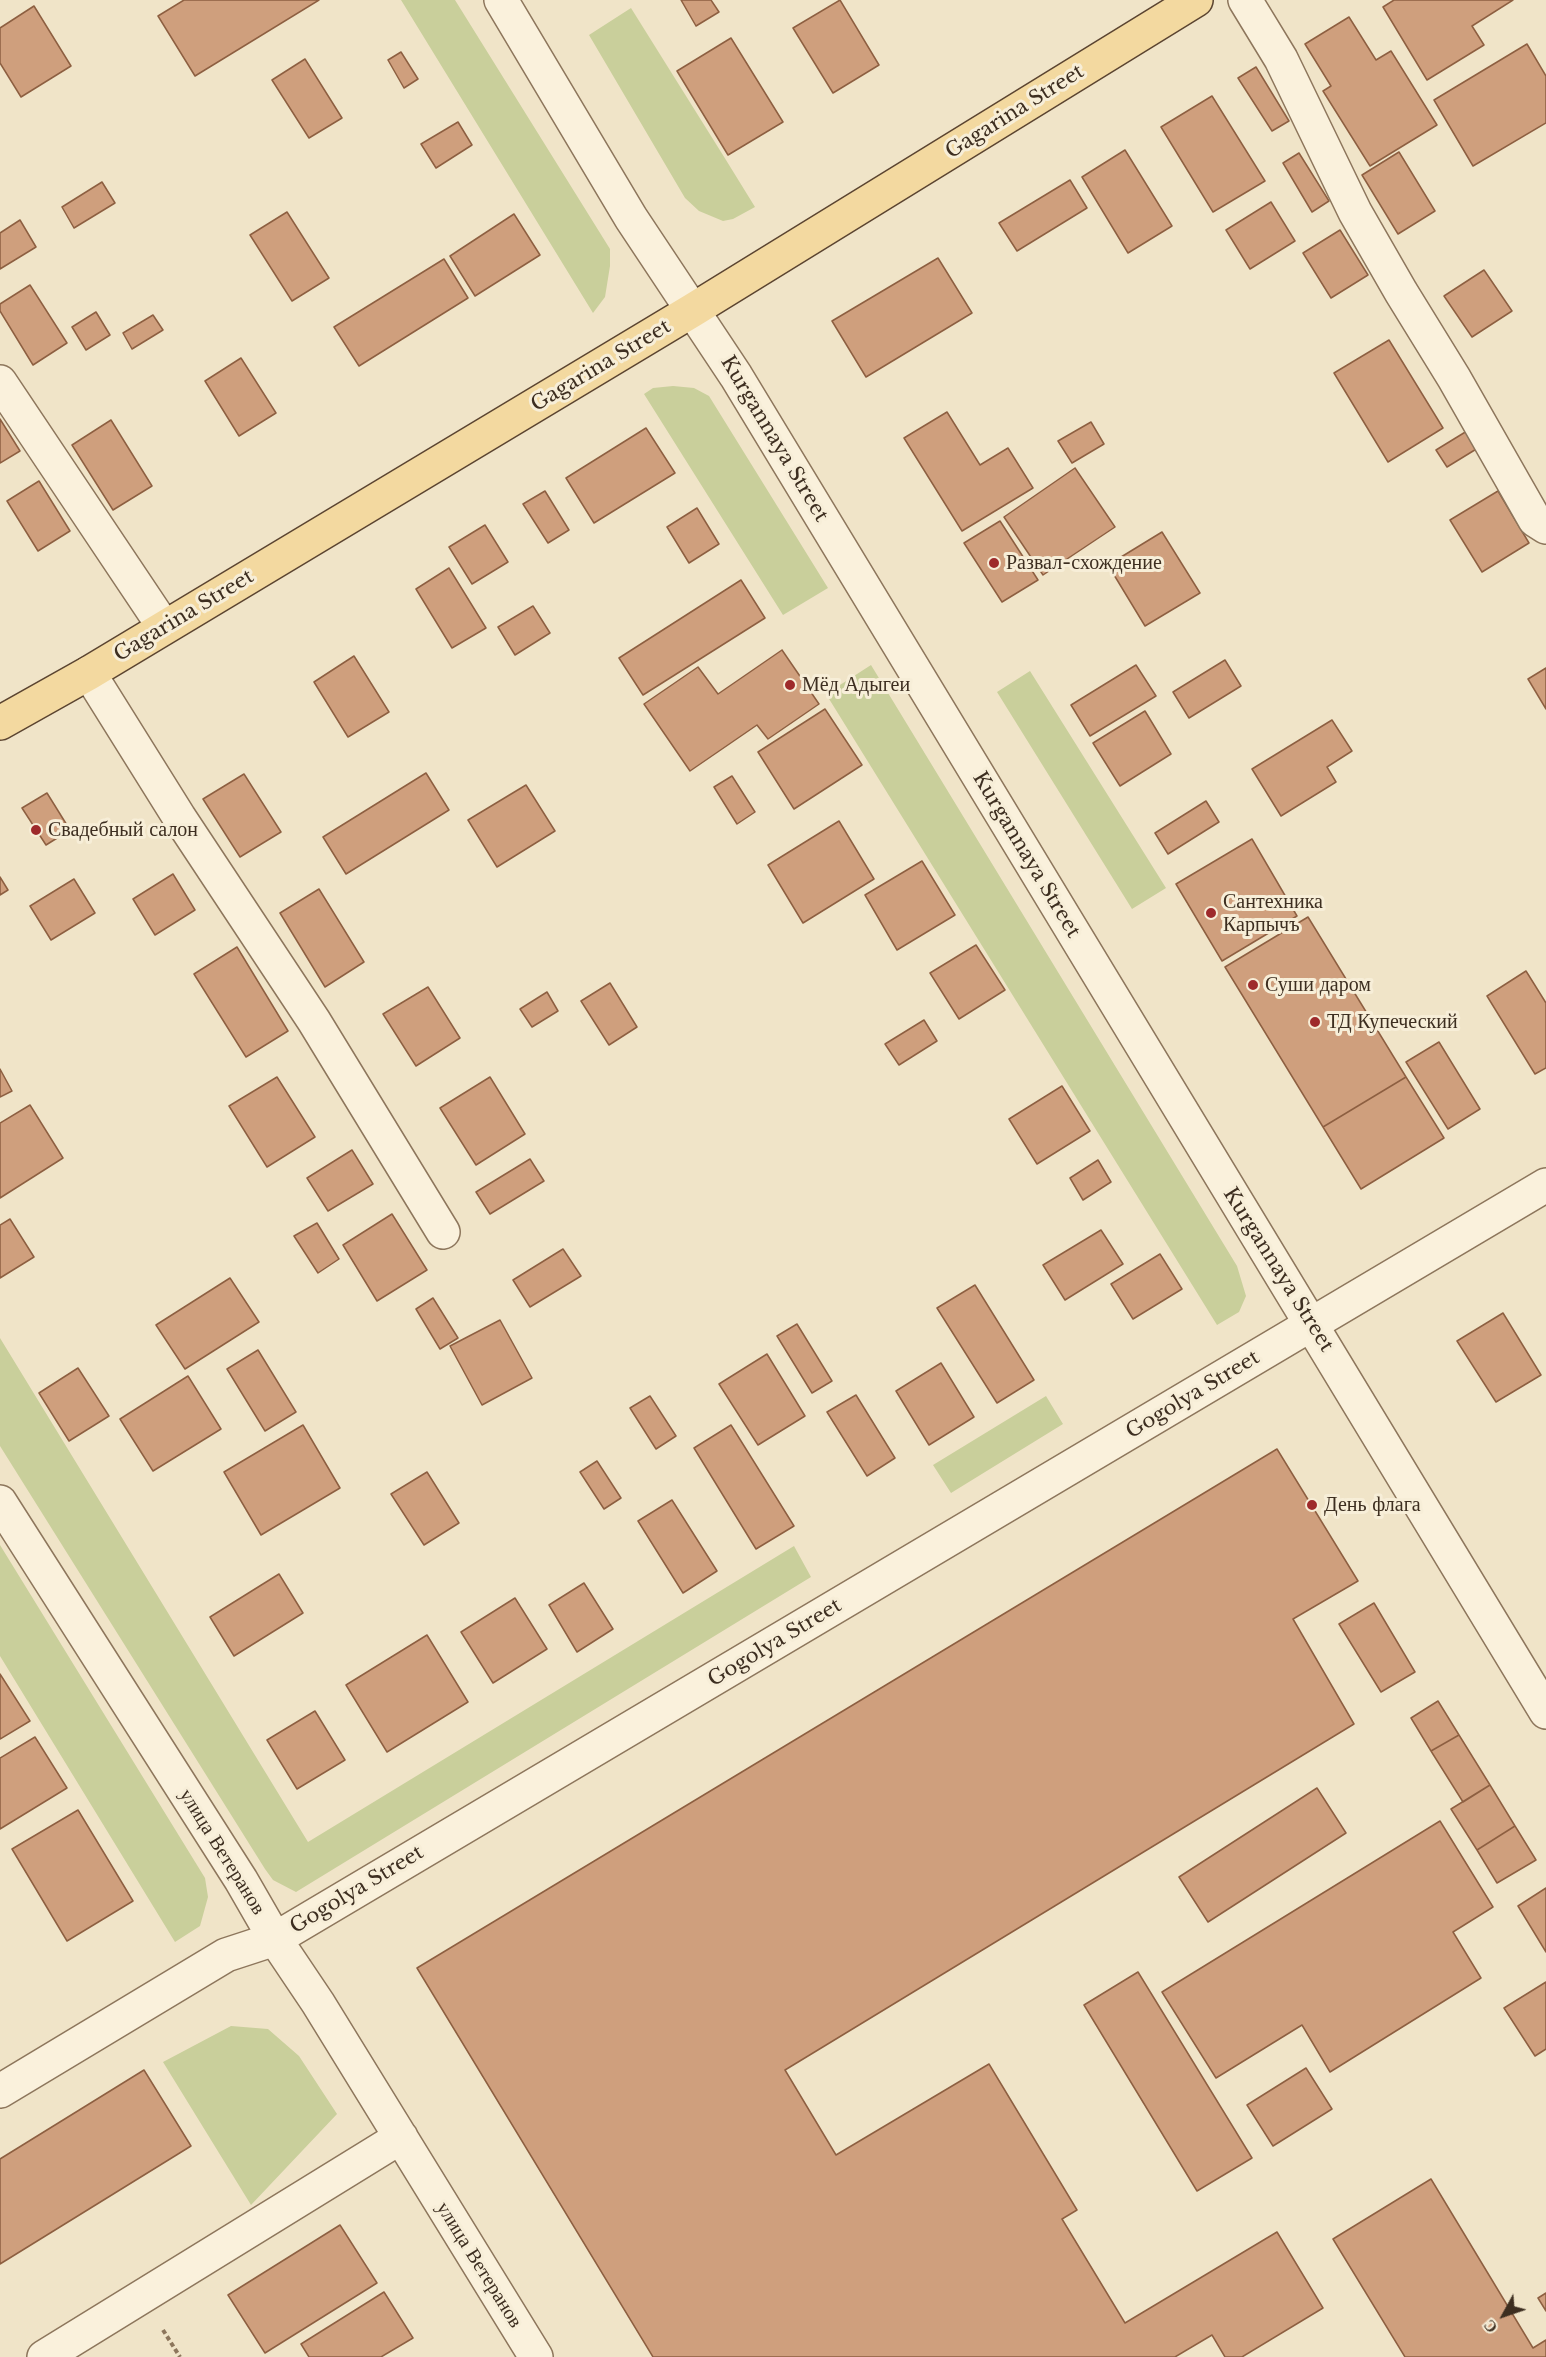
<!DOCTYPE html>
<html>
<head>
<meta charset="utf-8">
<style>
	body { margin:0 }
	#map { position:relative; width:1546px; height:2357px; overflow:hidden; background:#f0e4c8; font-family:"Libre Baskerville",serif }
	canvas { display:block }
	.north { position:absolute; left:1474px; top:2285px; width:60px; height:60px; -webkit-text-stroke:4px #f7eed8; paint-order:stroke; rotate:230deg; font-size:16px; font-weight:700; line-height:24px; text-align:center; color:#3d2e20 }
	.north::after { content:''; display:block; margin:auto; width:21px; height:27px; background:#3d2e20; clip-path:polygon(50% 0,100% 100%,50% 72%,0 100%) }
</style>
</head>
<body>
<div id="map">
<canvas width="1546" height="2357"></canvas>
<div class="north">С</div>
</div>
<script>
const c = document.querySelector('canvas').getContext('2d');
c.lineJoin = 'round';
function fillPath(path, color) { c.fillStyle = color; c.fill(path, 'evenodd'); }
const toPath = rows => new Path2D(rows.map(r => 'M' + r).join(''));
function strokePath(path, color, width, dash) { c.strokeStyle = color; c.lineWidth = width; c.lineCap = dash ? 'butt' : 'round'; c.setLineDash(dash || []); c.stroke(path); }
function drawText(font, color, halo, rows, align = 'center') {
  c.font = font + ' "Libre Baskerville",serif'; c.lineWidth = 6; c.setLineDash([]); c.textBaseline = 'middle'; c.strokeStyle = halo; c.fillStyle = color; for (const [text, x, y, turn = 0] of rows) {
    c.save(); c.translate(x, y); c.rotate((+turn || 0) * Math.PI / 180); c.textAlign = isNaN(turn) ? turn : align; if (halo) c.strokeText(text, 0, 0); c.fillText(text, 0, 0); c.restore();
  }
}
fillPath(toPath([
	[401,0,455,0,610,249,610,266,605,297,593,313],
	[631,8,726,160,755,207,733,219,723,221,699,211,685,198,589,35],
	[673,386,694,388,709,396,828,588,783,615,644,394,653,388],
	[871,665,1237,1266,1246,1296,1239,1312,1217,1325,826,694],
	[1030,671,1166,888,1132,909,997,692],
	[0,1338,308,1842,794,1546,811,1577,296,1892,273,1880,265,1869,0,1446],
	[1046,1396,1063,1424,951,1493,933,1465],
	[0,1545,205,1878,208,1897,200,1926,175,1942,0,1656],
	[231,2026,268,2029,299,2056,337,2114,251,2205,163,2062]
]), '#c9cf9b');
const building = toPath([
	[184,0,319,0,195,76,158,16,184,0],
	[681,0,711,0,719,12,696,26,681,0],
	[840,0,879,65,833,93,793,28,840,0],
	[1394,0,1513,0,1472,26,1484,45,1427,80,1383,7,1394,0],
	[34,6,71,66,21,97,0,63,0,28,34,6],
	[1349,17,1376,60,1391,51,1437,125,1370,166,1323,91,1331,86,1305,44,1349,17],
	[731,38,783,122,728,155,677,71,731,38],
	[1527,44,1546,76,1546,123,1473,166,1434,100,1527,44],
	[401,52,418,79,404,88,388,60,401,52],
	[305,59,342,118,309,138,272,80,305,59],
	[1256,67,1289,121,1272,131,1238,78,1256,67],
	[1212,96,1265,181,1213,212,1161,127,1212,96],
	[458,122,472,145,436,168,421,144,458,122],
	[1125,150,1172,226,1128,253,1082,177,1125,150],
	[1399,152,1435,211,1398,234,1362,175,1399,152],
	[1299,153,1329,201,1312,212,1283,163,1299,153],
	[1070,180,1087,208,1017,251,999,223,1070,180],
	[102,182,115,203,74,228,62,207,102,182],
	[1271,202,1295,241,1250,269,1226,230,1271,202],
	[287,212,329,278,292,301,250,235,287,212],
	[514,214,540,255,475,296,450,256,514,214],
	[20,220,36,247,0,269,0,233,20,220],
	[1340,230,1368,275,1331,298,1303,253,1340,230],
	[938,258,972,313,866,377,832,321,938,258],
	[444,259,468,298,359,366,334,327,444,259],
	[1484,270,1512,311,1472,337,1444,296,1484,270],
	[30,285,67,343,33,365,0,311,0,304,30,285],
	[96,312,110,335,86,350,72,327,96,312],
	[153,315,163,330,132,349,123,333,153,315],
	[1389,340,1443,428,1388,462,1334,373,1389,340],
	[241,358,276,413,239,436,205,381,241,358],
	[947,412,980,465,1008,448,1033,488,962,531,904,438,947,412],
	[0,419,20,451,0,463,0,419],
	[111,420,152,486,113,510,72,445,111,420],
	[1091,422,1104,444,1072,463,1058,441,1091,422],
	[646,428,675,473,594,523,566,478,646,428],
	[1467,431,1478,448,1447,467,1436,450,1467,431],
	[1075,468,1115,527,1043,575,1004,517,1075,468],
	[39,481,70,531,38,551,7,501,39,481],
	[545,491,569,530,548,543,523,504,545,491],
	[1498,491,1529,543,1482,572,1450,520,1498,491],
	[697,508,719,544,689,563,667,527,697,508],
	[1000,521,1038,580,1002,602,964,543,1000,521],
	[485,525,508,562,472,584,449,547,485,525],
	[1162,532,1200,593,1145,626,1108,565,1162,532],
	[449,568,486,628,452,648,416,589,449,568],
	[741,580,765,618,643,695,619,658,741,580],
	[533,606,550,633,515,655,498,627,533,606],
	[782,650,819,704,768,739,757,725,690,771,644,704,698,667,718,694,782,650],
	[354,656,389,712,348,737,314,682,354,656],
	[1225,660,1241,686,1189,718,1173,692,1225,660],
	[1136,665,1156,696,1090,736,1071,705,1136,665],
	[1546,668,1546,709,1528,679,1546,668],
	[825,709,862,765,794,809,758,752,825,709],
	[1145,711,1171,754,1120,786,1093,743,1145,711],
	[1332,720,1352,751,1327,767,1336,782,1281,816,1252,769,1332,720],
	[426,773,449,810,346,874,323,837,426,773],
	[244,774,281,832,240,857,203,799,244,774],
	[732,776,755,812,737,824,714,787,732,776],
	[526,785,555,831,497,867,468,820,526,785],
	[47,793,70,830,46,845,22,808,47,793],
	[1206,801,1219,822,1168,854,1155,833,1206,801],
	[839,821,874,879,803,923,768,865,839,821],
	[1252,839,1297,916,1222,961,1176,884,1252,839],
	[922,861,955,915,897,950,865,895,922,861],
	[173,874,195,910,155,935,133,899,173,874],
	[0,877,8,890,0,895,0,877],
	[74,879,95,913,51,940,30,906,74,879],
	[319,889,364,962,325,987,280,913,319,889],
	[1308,917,1406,1077,1323,1127,1225,967,1308,917],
	[976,945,1005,990,959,1019,930,973,976,945],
	[237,947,288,1031,246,1057,194,974,237,947],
	[1526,971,1546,1003,1546,1068,1535,1074,1487,996,1526,971],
	[610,983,637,1027,609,1045,581,1001,610,983],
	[428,987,460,1038,416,1066,383,1014,428,987],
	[547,992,558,1011,532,1027,520,1009,547,992],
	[924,1020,937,1041,899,1065,885,1044,924,1020],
	[1439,1042,1480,1109,1448,1129,1406,1062,1439,1042],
	[0,1069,12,1091,0,1097,0,1069],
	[277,1077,315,1137,267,1167,229,1106,277,1077],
	[490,1077,525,1134,476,1165,440,1108,490,1077],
	[1406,1077,1444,1138,1361,1189,1323,1127,1406,1077],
	[1062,1086,1090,1131,1037,1164,1009,1119,1062,1086],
	[30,1105,63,1158,0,1198,0,1123,30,1105],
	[352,1150,373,1184,328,1211,307,1178,352,1150],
	[530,1159,544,1181,490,1214,476,1192,530,1159],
	[1098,1160,1111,1182,1083,1200,1070,1178,1098,1160],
	[392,1214,427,1270,377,1301,343,1245,392,1214],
	[10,1219,34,1257,0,1278,0,1225,10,1219],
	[317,1223,339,1259,318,1273,294,1236,317,1223],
	[1101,1230,1123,1264,1065,1300,1043,1265,1101,1230],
	[563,1249,581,1276,530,1307,513,1280,563,1249],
	[1160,1254,1182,1289,1133,1319,1111,1284,1160,1254],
	[230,1278,259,1322,185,1369,156,1325,230,1278],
	[975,1285,1034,1380,997,1403,937,1308,975,1285],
	[433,1298,458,1338,440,1349,416,1309,433,1298],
	[1503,1313,1541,1375,1496,1402,1457,1341,1503,1313],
	[500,1320,532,1378,482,1405,450,1346,500,1320],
	[797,1324,832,1381,812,1393,777,1336,797,1324],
	[258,1350,296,1412,265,1431,227,1369,258,1350],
	[767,1354,805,1416,758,1445,719,1384,767,1354],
	[941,1363,974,1417,929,1445,896,1391,941,1363],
	[78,1368,109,1416,69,1441,39,1393,78,1368],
	[188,1376,221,1429,153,1471,120,1419,188,1376],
	[856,1395,895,1458,867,1476,827,1412,856,1395],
	[650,1396,676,1436,656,1449,630,1408,650,1396],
	[303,1425,340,1488,261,1535,224,1472,303,1425],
	[731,1425,794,1526,756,1549,694,1448,731,1425],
	[1277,1449,1358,1581,1293,1619,1354,1724,785,2070,836,2155,989,2064,1077,2210,1062,2219,1125,2323,1277,2232,1323,2308,1242,2357,1225,2357,1212,2335,1175,2357,653,2357,417,1968,1277,1449],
	[597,1461,621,1498,604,1509,580,1472,597,1461],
	[427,1472,459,1523,424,1545,391,1494,427,1472],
	[672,1500,717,1571,683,1593,638,1521,672,1500],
	[279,1574,303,1613,234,1656,210,1617,279,1574],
	[584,1583,613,1629,577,1652,549,1605,584,1583],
	[515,1598,547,1649,493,1683,461,1632,515,1598],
	[1374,1603,1415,1672,1381,1692,1339,1624,1374,1603],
	[427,1635,468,1702,387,1752,346,1685,427,1635],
	[0,1674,30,1721,0,1739,0,1674],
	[1438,1701,1459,1735,1431,1751,1411,1718,1438,1701],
	[315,1711,345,1760,297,1789,267,1740,315,1711],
	[1459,1735,1490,1785,1463,1802,1431,1751,1459,1735],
	[35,1737,67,1788,0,1829,0,1758,35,1737],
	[1490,1785,1515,1826,1477,1850,1451,1809,1490,1785],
	[1317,1788,1346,1833,1208,1922,1179,1877,1317,1788],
	[78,1810,133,1901,67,1941,12,1849,78,1810],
	[1440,1821,1493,1907,1453,1932,1481,1978,1330,2072,1302,2025,1216,2078,1162,1992,1440,1821],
	[1515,1826,1536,1860,1497,1883,1477,1850,1515,1826],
	[1546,1888,1546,1952,1518,1906,1546,1888],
	[1138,1972,1252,2158,1197,2191,1084,2005,1138,1972],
	[1546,1982,1546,2049,1535,2056,1504,2008,1546,1982],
	[1306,2068,1332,2109,1273,2146,1247,2105,1306,2068],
	[144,2070,191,2146,0,2264,0,2159,144,2070],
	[1431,2179,1533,2348,1546,2340,1546,2357,1405,2357,1333,2239,1431,2179],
	[340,2225,377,2283,265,2353,228,2295,340,2225],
	[384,2292,413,2338,381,2357,309,2357,301,2344,384,2292],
	[1546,2293,1546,2311,1538,2298,1546,2293]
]);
fillPath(building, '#cf9f7d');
strokePath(building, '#8d5f41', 1.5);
const minor = toPath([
	[501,0,631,218,736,376,1546,1712],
	[1245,0,1281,59,1355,212,1401,292,1454,378,1535,520,1546,527],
	[0,382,164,627],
	[89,673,179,817,314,1021,443,1232],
	[0,1502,241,1880,275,1939,318,2003,536,2357],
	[0,2091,226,1955,275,1939,1546,1185],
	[44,2357,401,2137]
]);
const major = toPath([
	[0,723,89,673,693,310,1196,0]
]);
strokePath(minor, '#8d765c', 36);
strokePath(major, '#5b4430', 36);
strokePath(toPath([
	[163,2330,180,2357]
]), '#8d765c', 4, [4.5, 3]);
strokePath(minor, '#faf1dc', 33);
strokePath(major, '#f3d9a0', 33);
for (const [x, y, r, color] of [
	[994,563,6,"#9e2a2b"],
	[790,685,6,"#9e2a2b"],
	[36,830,6,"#9e2a2b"],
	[1211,913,6,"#9e2a2b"],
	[1253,985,6,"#9e2a2b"],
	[1315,1022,6,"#9e2a2b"],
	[1312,1505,6,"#9e2a2b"]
]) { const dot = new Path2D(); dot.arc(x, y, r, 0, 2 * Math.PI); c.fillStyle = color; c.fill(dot); strokePath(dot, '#f7eed8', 2); }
drawText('20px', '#3d2e20', '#f7eed8', [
	["Gagarina Street",1015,112,-32],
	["Gagarina Street",601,366,-31],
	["Kurgannaya Street",774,439,59],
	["Gagarina Street",184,616,-31],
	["Kurgannaya Street",1026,855,59],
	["Kurgannaya Street",1278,1270,58],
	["Gogolya Street",1193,1395,-31],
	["Gogolya Street",775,1643,-31],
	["улица Ветеранов",222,1852,58],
	["Gogolya Street",357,1890,-31],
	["улица Ветеранов",479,2265,58]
]);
drawText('20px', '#3d2e20', '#f7eed8', [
	["Развал-схождение",1006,563],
	["Мёд Адыгеи",802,685],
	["Свадебный салон",48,830],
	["Сантехника",1223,902],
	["Карпычъ",1223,925],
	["Суши даром",1265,985],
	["ТД Купеческий",1327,1022],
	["День флага",1324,1505]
], 'left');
</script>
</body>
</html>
